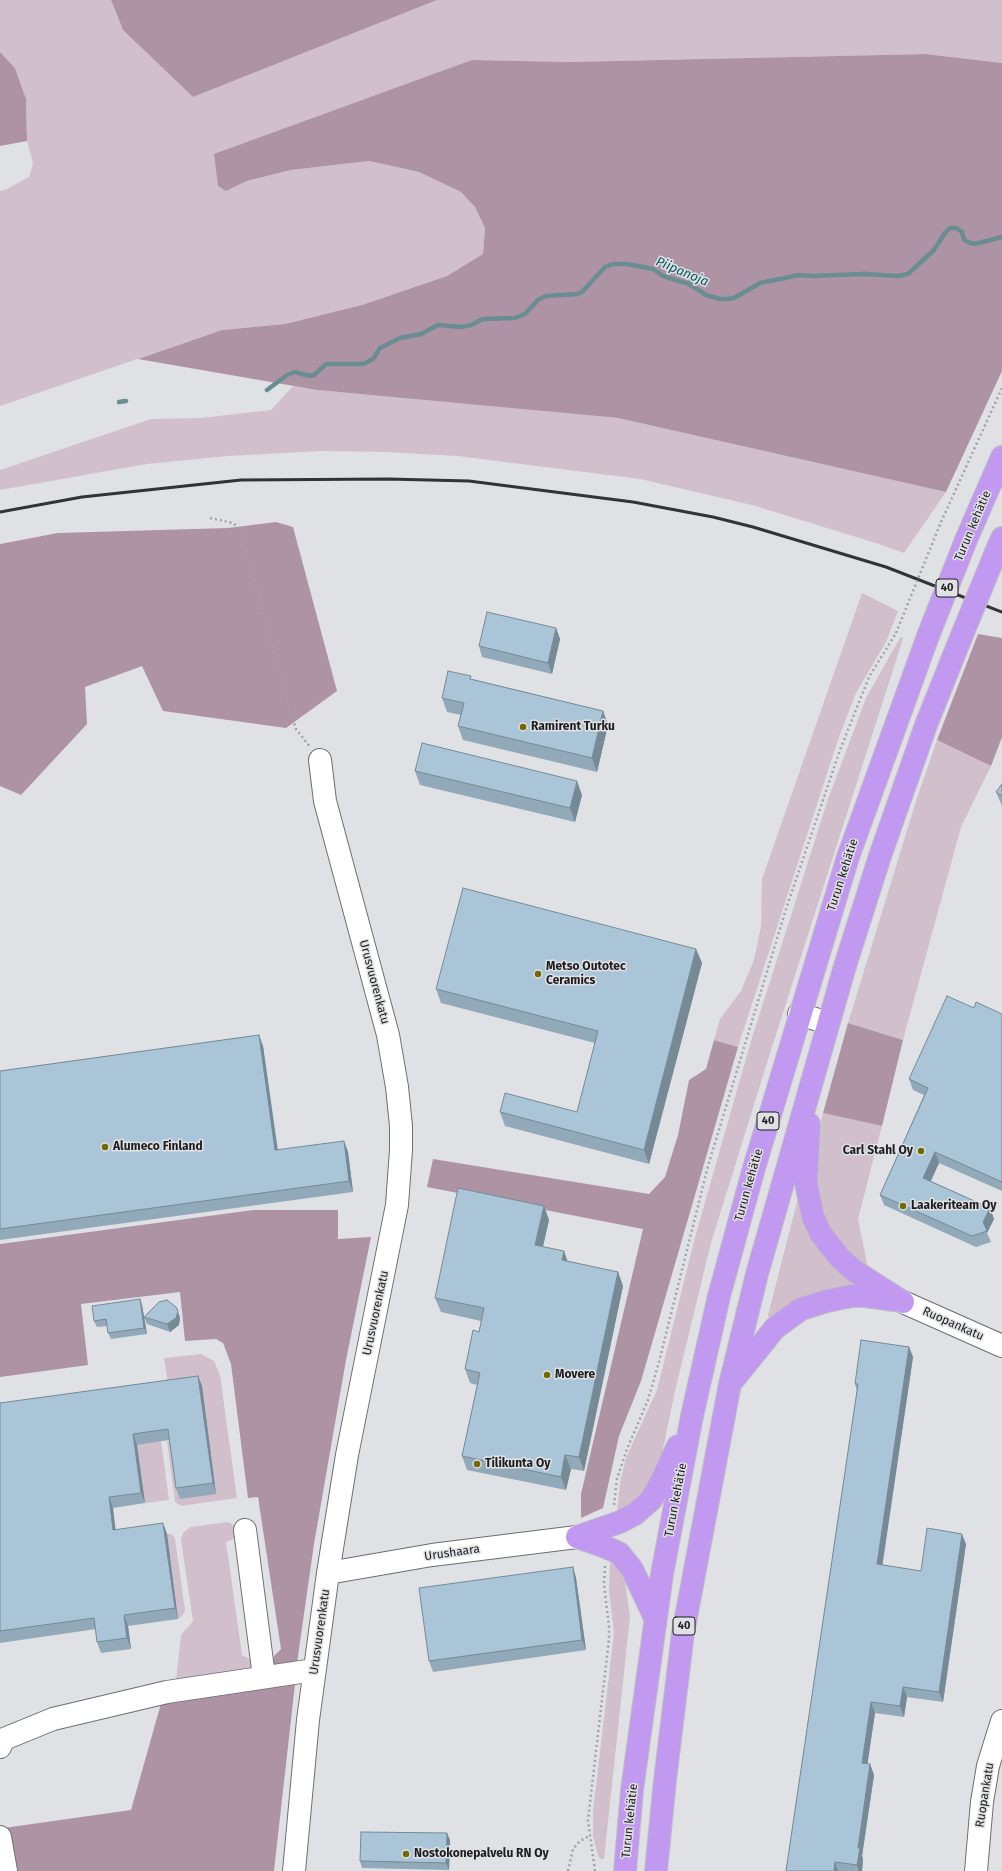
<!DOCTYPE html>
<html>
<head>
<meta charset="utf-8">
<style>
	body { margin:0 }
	canvas { display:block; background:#e0e1e5 }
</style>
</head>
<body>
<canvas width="1002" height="1871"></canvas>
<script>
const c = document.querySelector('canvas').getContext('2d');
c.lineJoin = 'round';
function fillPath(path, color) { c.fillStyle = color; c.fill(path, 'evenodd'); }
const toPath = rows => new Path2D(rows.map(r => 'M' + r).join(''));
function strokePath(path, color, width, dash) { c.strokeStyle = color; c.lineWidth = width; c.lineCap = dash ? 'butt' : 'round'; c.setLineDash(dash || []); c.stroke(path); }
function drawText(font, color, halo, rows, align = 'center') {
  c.font = font + ' "Fira Sans",sans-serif'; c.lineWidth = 3; c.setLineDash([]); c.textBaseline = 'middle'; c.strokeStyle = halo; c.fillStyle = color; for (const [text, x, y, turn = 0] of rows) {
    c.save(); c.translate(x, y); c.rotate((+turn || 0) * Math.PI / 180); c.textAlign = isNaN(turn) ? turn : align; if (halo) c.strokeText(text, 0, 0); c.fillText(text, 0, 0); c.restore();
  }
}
fillPath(toPath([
	[0,0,111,0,123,30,193,97,437,0,1002,0,1002,63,926,54,570,62,472,60,226,191,247,181,291,170,369,161,419,172,461,192,475,207,485,228,483,254,447,276,362,305,285,324,222,330,0,406,0,191,5,190,29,177,33,163,27,141,26,99,15,68,0,52],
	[293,386,317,390,618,418,946,492,904,553,879,544,752,505,640,479,457,456,386,452,320,451,228,456,147,464,0,490,0,470,151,419,201,418,271,410],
	[862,593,898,611,886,642,856,693,839,737,738,1047,714,1040,720,1019,741,991,754,960,761,926,762,879],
	[901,636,903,639,772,1047,711,1243,675,1391,658,1473,642,1494,626,1509,617,1512,620,1483,626,1458,657,1390,694,1241,751,1041,828,799,866,698],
	[937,740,991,766,961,827,903,1040,848,1023,916,801],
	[823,1113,882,1126,858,1219,868,1268,852,1258,831,1232,816,1195,817,1138],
	[798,1198,808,1225,861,1287,770,1320,768,1315],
	[201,1354,214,1361,220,1375,237,1498,181,1506,175,1502,167,1441,171,1440,180,1498,216,1493,169,1391,164,1358],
	[161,1441,169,1500,145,1503,137,1445],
	[228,1522,235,1526,239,1537,226,1542,242,1655,252,1660,253,1669,176,1681,181,1635,193,1621,181,1540,183,1533,190,1527],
	[167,1534,172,1534,175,1539,185,1610,182,1616,178,1619],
	[610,1562,621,1573,625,1581,630,1617,604,1859,601,1859,598,1856,593,1836,593,1811,614,1633,609,1590]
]), '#d1c0cb');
fillPath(toPath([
	[111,0,437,0,193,97,123,30],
	[0,52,15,68,26,99,27,141,0,146],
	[926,54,1002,63,1002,371,946,492,618,418,317,390,138,359,222,330,285,324,362,305,447,276,483,254,485,228,475,207,461,192,419,172,369,161,291,170,247,181,226,191,218,186,214,154,472,60,570,62],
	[276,522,293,527,337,691,286,728,163,711,142,666,85,687,87,724,21,795,0,786,0,544,58,533,228,528],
	[978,634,1002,638,1002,737,991,766,937,740],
	[848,1023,903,1040,882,1126,823,1113],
	[714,1040,738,1047,641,1381,619,1436,603,1508,581,1518,581,1494,643,1229,427,1187,433,1159,649,1194,665,1177,678,1135,689,1080,706,1069],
	[253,1210,338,1210,338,1239,371,1237,346,1360,314,1544,297,1663,273,1666,274,1656,281,1649,258,1497,248,1498,231,1364,223,1343,216,1339,185,1341,180,1292,81,1304,88,1365,0,1377,0,1244],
	[295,1684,274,1871,11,1871,4,1828,131,1810,162,1700]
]), '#ae93a5');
strokePath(toPath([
	[267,390,287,375,295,372,309,376,314,375,326,364,363,364,373,359,380,348,400,338,421,334,438,325,461,327,471,325,483,319,515,318,525,314,538,300,546,296,577,294,582,292,605,267,613,264,627,264,653,269,663,276,689,284,706,295,720,299,727,299,734,298,760,283,799,275,812,276,864,274,898,276,908,274,934,250,945,233,950,228,956,228,962,232,964,240,970,243,975,244,1002,237],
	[119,402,126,401]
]), '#698d90', 4.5);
const minor = toPath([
	[799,1014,828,1023],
	[903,1302,1002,1346],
	[245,1530,264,1677],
	[328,1573,432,1555,577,1537],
	[0,1747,4,1739,53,1719,167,1692,314,1670],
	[0,1837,6,1871],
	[294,1871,308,1720,328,1573,347,1455,397,1205,401,1150,401,1126,397,1087,388,1035,325,801,320,760],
	[976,1871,982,1802,988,1766,1002,1721]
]);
const highway = toPath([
	[966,540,1002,457],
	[996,552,1002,538],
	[809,1124,806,1183,813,1217,821,1234,839,1257,853,1270,903,1302],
	[734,1379,775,1328,801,1309,827,1301,852,1296,865,1296,894,1300],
	[577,1537,620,1522,635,1514,651,1500,660,1484,678,1446],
	[577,1537,603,1546,619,1553,632,1569,655,1618],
	[625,1871,632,1790,662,1574,692,1416,719,1296,754,1168,848,857,928,636],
	[656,1871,665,1780,683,1633,730,1384,757,1274,845,966,880,856,926,725,962,635]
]);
strokePath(minor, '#6d6e71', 24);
strokePath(highway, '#c0c0c0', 24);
strokePath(toPath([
	[210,518,233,523,242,531,245,547,289,707,296,729,310,747],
	[941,522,1002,388],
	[614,1505,617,1479,627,1449,648,1400,659,1362,708,1166,786,909,840,750,869,677,896,633],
	[568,1871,573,1849,580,1841,589,1836],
	[595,1871,588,1820,609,1639,609,1627,604,1584,605,1566]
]), '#a1a2a5', 2.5, [2, 3]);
strokePath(minor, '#fff', 22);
strokePath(highway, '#c199f1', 22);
strokePath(toPath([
	[0,512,82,497,241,480,388,479,469,481,633,502,713,517,753,527,886,567,1002,612]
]), '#333336', 3);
const highwayBridge = toPath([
	[962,635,996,552],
	[928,636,966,540]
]);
strokePath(highwayBridge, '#c0c0c0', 24, []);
strokePath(toPath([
	[896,633,941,522]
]), '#a1a2a5', 2.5, [2, 3]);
strokePath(highwayBridge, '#c199f1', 22);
fillPath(toPath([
	[556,628,560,639,552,674,482,657,479,646],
	[472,679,603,711,608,725,597,772,463,740,458,726,461,715,447,712,442,698],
	[415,771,582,795,575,822,420,785],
	[1002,784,1002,806,996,792],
	[696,949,702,963,649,1164,505,1126,500,1112,577,1112,595,1043,441,1003,436,989],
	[974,1008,1002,1014,1002,1191,939,1163,931,1181,990,1208,994,1219,987,1233,991,1242,976,1247,884,1205,880,1195,924,1095,913,1090,909,1079],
	[259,1035,263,1046,278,1150,344,1141,348,1152,353,1192,0,1240,0,1071],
	[544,1206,549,1220,543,1247,564,1251,567,1261,618,1272,623,1286,584,1471,571,1469,566,1490,467,1470,462,1456,477,1385,470,1383,465,1369,479,1332,481,1321,441,1312,435,1298],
	[140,1299,142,1305,147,1334,111,1339,108,1333,107,1326,97,1327,94,1321],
	[144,1317,180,1318,179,1325,170,1332,147,1324],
	[909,1347,913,1357,882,1565,921,1571,966,1544,943,1702,907,1697,904,1717,875,1713,867,1764,870,1764,874,1775,862,1856,863,1859,862,1871,786,1871,857,1391,855,1384],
	[198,1376,202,1386,216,1494,180,1499,176,1488,169,1440,137,1445,145,1503,113,1508,115,1530,163,1523,167,1534,178,1619,128,1626,131,1649,101,1653,97,1642,96,1629,0,1643,0,1403],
	[573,1567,576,1578,586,1650,433,1672,429,1661],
	[447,1833,450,1840,449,1870,362,1868,360,1861]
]), '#91a9b9');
fillPath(toPath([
	[556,628,560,639,552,674,548,663],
	[603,711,608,725,597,772,592,758],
	[577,781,582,795,575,822,570,808],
	[696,949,702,963,649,1164,644,1150],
	[259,1035,263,1046,279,1161,275,1150],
	[344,1141,348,1152,353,1192,349,1181],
	[935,1152,939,1163,927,1189,923,1178],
	[544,1206,549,1220,540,1259,535,1245],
	[990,1208,994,1219,987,1233,983,1222],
	[564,1251,569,1265,562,1260],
	[618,1272,623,1286,584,1471,579,1457],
	[140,1299,142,1305,147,1334,144,1328],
	[178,1311,180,1318,179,1325,170,1332,167,1324],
	[909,1347,913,1357,881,1575,877,1564],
	[198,1376,202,1386,216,1494,213,1483],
	[133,1434,137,1445,145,1503,141,1493],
	[565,1455,571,1469,566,1490,561,1477],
	[109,1497,113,1508,117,1541,113,1530],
	[163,1523,167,1534,178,1619,175,1608],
	[962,1534,966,1544,943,1702,939,1692],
	[573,1567,576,1578,586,1650,582,1640],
	[124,1615,128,1626,131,1649,127,1638],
	[903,1687,907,1697,904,1717,900,1706],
	[871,1702,875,1713,866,1774,862,1763],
	[870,1764,874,1775,862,1856,863,1859,862,1871,859,1871,857,1865,858,1848],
	[447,1833,450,1840,449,1870,446,1863],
	[835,1862,838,1871,834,1871]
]), '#768a96');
const building = toPath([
	[487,612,556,628,548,663,479,646,487,612],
	[448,671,471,676,470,679,603,711,592,758,458,726,464,703,442,698,448,671],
	[422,743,577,781,570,808,415,771,422,743],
	[1002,784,1002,796,996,792,1002,784],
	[463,888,696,949,644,1150,500,1112,505,1093,577,1112,598,1031,436,989,463,888],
	[947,996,974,1008,976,1002,1002,1014,1002,1182,935,1152,923,1178,990,1208,983,1222,987,1231,972,1236,880,1195,928,1088,909,1079,947,996],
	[259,1035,275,1150,344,1141,349,1181,0,1229,0,1071,259,1035],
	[458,1188,544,1206,535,1245,564,1251,562,1260,618,1272,579,1457,565,1455,561,1477,462,1456,480,1373,465,1369,473,1330,479,1332,484,1308,435,1298,458,1188],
	[140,1299,144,1328,108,1333,106,1319,94,1321,92,1306,140,1299],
	[167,1300,176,1307,178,1311,176,1318,167,1324,144,1317,159,1302,167,1300],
	[861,1340,909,1347,877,1564,921,1571,927,1528,962,1534,939,1692,903,1687,900,1706,871,1702,862,1763,870,1764,858,1848,860,1848,857,1865,835,1862,834,1871,786,1871,858,1384,855,1384,861,1340],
	[198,1376,213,1483,176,1488,168,1429,133,1434,141,1493,109,1497,113,1530,163,1523,175,1608,124,1615,127,1638,97,1642,94,1618,0,1631,0,1403,198,1376],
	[573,1567,582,1640,429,1661,419,1588,573,1567],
	[361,1832,447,1833,446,1863,360,1861,361,1832]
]);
fillPath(building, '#a9c5d7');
strokePath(building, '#768a96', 1);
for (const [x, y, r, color] of [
	[523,727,4,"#726900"],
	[538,974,4,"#726900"],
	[105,1147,4,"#726900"],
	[921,1151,4,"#726900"],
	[903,1206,4,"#726900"],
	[547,1375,4,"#726900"],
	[477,1464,4,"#726900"],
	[406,1854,4,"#726900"]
]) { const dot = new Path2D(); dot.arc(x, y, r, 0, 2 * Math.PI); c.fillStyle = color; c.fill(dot); strokePath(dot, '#e0e1e5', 1.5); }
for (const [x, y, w] of [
	[947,588,22],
	[768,1121,22],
	[684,1626,22]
]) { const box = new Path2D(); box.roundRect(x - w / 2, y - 9, w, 18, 3); c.fillStyle = '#e0e1e5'; c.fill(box); strokePath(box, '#1d1d1f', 1); }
drawText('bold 11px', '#1d1d1f', null, [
	["40",947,588],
	["40",768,1121],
	["40",684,1626]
]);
drawText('12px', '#1d1d1f', '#e0e1e5', [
	["Turun kehätie",973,526,-67],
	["Turun kehätie",843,875,-72],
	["Urusvuorenkatu",374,982,75],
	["Turun kehätie",749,1185,-74],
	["Urusvuorenkatu",376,1313,-78],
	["Ruopankatu",953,1324,24],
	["Turun kehätie",676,1500,-79],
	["Urushaara",452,1553,-8],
	["Urusvuorenkatu",320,1632,-82],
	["Ruopankatu",985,1795,-81],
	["Turun kehätie",630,1821,-84]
]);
drawText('bold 12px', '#1d1d1f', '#e0e1e5', [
	["Ramirent Turku",531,727],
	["Metso Outotec",546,967],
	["Ceramics",546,981],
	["Alumeco Finland",113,1147],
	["Carl Stahl Oy",913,1151,"right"],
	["Laakeriteam Oy",911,1206],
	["Movere",555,1375],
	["Tilikunta Oy",485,1464],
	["Nostokonepalvelu RN Oy",414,1854]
], 'left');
drawText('italic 13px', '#05585e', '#e0e1e5', [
	["Piipanoja",682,272,23]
]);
</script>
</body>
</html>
